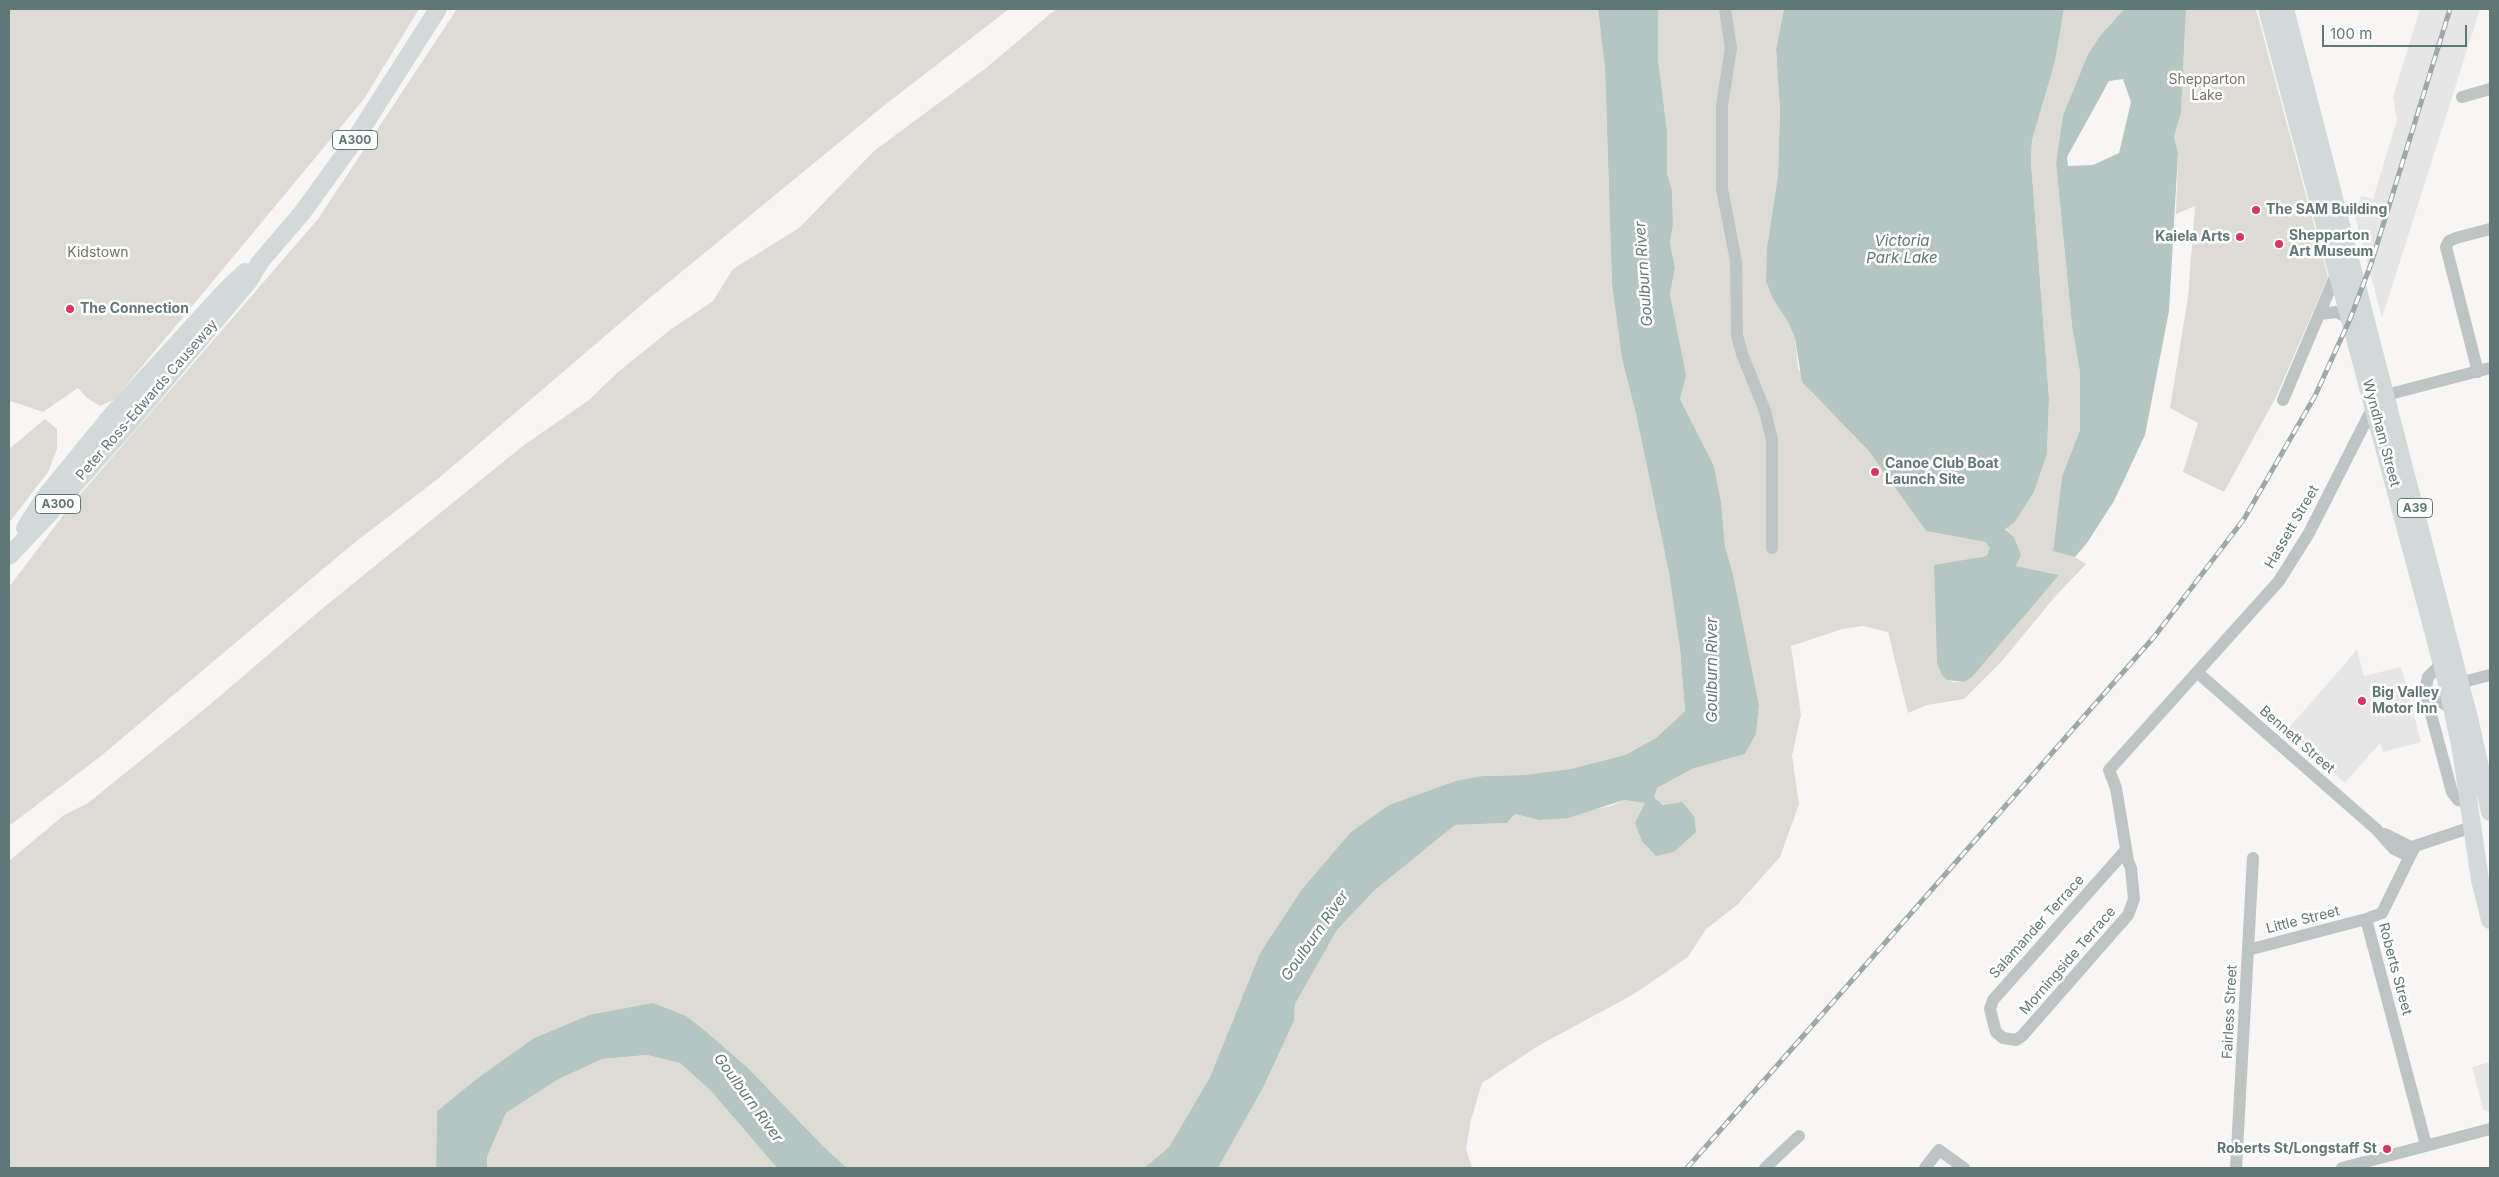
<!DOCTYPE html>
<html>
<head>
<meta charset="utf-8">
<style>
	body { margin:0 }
	#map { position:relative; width:2499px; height:1177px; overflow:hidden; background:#f7f6f5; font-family:Inter,sans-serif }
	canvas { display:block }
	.frame { position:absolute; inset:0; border:10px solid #5f7876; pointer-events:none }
	.scale { position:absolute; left:2322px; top:25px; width:145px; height:22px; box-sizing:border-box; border:2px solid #5f7876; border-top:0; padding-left:6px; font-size:15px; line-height:18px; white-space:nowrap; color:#5f7876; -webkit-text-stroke:4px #fff; paint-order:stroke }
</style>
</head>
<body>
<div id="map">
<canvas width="2499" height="1177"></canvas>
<div class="frame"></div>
<div class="scale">100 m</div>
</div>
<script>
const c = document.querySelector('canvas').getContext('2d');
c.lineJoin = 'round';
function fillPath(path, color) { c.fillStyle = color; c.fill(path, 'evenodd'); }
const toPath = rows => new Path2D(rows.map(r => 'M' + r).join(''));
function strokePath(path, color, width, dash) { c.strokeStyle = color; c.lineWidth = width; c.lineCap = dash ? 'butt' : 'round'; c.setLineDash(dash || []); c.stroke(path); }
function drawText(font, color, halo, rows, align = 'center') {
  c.font = font + ' Inter,sans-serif'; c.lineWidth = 5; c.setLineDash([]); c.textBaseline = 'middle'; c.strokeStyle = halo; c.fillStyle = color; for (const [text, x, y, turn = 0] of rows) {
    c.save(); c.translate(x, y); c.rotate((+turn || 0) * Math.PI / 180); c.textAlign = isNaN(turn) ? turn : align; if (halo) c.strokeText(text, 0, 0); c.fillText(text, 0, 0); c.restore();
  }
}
fillPath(toPath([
	[2420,9,2480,9,2382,318,2355,216,2361,196,2373,199,2397,120,2393,97],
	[2357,650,2364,676,2401,667,2421,742,2383,752,2380,743,2345,783,2286,731],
	[2490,1062,2490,1113,2483,1109,2472,1067]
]), '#e5e6e5');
fillPath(toPath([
	[9,9,419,9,364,99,115,399,100,406,87,398,78,388,43,412,11,401,9,403],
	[457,9,1009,9,886,104,646,301,439,478,354,543,101,756,9,826,9,587,71,505,318,219],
	[1056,9,1598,9,1605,68,1612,285,1622,359,1636,414,1669,573,1680,649,1685,711,1656,738,1625,755,1570,769,1524,775,1483,776,1350,833,1302,889,1260,953,1210,1077,1169,1147,1144,1168,847,1168,823,1146,748,1068,709,1034,589,1015,534,1038,479,1077,437,1111,436,1168,9,1168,9,861,64,815,88,803,207,707,323,608,524,445,589,400,617,373,670,330,713,301,733,269,799,228,874,151,986,68],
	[1658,9,1784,9,1776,49,1780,111,1778,176,1767,247,1773,299,1788,322,1795,338,1798,368,1812,393,1848,427,1868,450,1926,531,1985,542,1991,549,1987,555,1975,559,1947,680,1954,682,1964,682,2059,575,2015,566,2014,537,2005,528,2015,522,2034,492,2047,453,2049,398,2031,162,2032,140,2055,62,2064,9,2124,9,2100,36,2088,54,2063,115,2056,163,2072,326,2080,373,2080,430,2062,476,2053,550,2075,557,2086,564,2053,599,2002,661,1964,699,1927,705,1908,713,1888,632,1863,626,1842,629,1791,646,1801,715,1792,756,1799,804,1780,857,1737,905,1706,929,1688,957,1634,994,1538,1046,1482,1083,1471,1120,1466,1149,1472,1168,1218,1168,1263,1088,1294,1021,1295,1004,1337,930,1375,890,1455,825,1507,823,1515,814,1539,820,1611,806,1624,800,1646,803,1635,823,1682,802,1664,805,1653,797,1657,788,1692,769,1745,754,1756,734,1759,705,1733,574,1725,546,1721,501,1714,466,1680,399,1685,375,1670,294,1675,268,1670,243,1673,225,1672,190,1667,173,1667,131,1658,58],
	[2186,9,2256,9,2328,277,2276,397,2224,492,2183,472,2198,423,2170,408,2188,297,2195,206,2176,214,2178,153,2174,137,2181,113],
	[45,419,57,429,57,449,48,472,9,523,9,449],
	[647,1055,680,1063,711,1091,777,1168,487,1168,487,1157,506,1113,557,1080,602,1059]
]), '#dcdcd4');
fillPath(toPath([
	[1598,9,1658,9,1658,58,1667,131,1667,173,1672,190,1673,225,1670,243,1675,268,1670,294,1686,375,1680,399,1714,466,1721,501,1725,546,1733,574,1759,705,1756,734,1745,754,1692,769,1657,788,1654,797,1663,805,1682,802,1694,816,1696,832,1674,852,1656,856,1642,841,1635,823,1645,803,1624,800,1568,818,1539,820,1515,814,1507,823,1455,825,1375,890,1337,930,1295,1004,1294,1021,1263,1088,1218,1168,1144,1168,1169,1147,1210,1077,1260,953,1302,889,1350,833,1389,805,1456,781,1483,776,1524,775,1570,769,1625,755,1656,738,1685,711,1680,649,1669,573,1636,414,1622,359,1612,285,1605,68],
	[1784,9,2064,9,2055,62,2032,140,2031,162,2049,398,2047,454,2034,492,2015,522,2005,529,2014,537,2021,555,2016,566,2059,575,1972,677,1964,682,1947,680,1942,675,1937,663,1934,565,1982,557,1987,555,1990,548,1985,542,1926,531,1868,450,1802,382,1795,338,1788,322,1773,299,1766,281,1767,247,1778,176,1780,111,1776,49],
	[2124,9,2186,9,2181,113,2174,137,2178,153,2169,311,2145,435,2114,501,2087,543,2075,557,2053,551,2062,476,2080,430,2080,373,2072,326,2056,163,2063,115,2088,54,2100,36],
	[2123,79,2131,102,2119,153,2093,165,2068,166,2067,157,2109,81],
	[653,1003,686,1016,709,1034,748,1068,823,1146,847,1168,777,1168,711,1091,680,1063,647,1055,602,1059,557,1080,506,1113,487,1157,487,1168,436,1168,437,1111,479,1077,534,1038,589,1015]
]), '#b5c6c2');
strokePath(toPath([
	[1725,9,1731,48,1722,105,1722,189,1736,261,1737,335,1742,354,1765,411,1772,440,1772,548],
	[2462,97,2490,89],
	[2319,314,2337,312,2350,319],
	[2478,372,2446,247,2449,241,2456,238,2490,229],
	[2386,395,2490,368],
	[2283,400,2337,272],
	[2442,663,2428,677,2425,692,2452,792,2458,800,2469,802],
	[2198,673,2376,829,2394,849,2408,856],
	[2459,683,2490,675],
	[2428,701,2441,702,2453,709],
	[2385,834,2413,848],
	[2126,850,1993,1000,1990,1009,1992,1017,1996,1032,2003,1038,2016,1040,2022,1036,2128,915,2134,899,2131,868,2128,861,2116,788,2109,770,2279,581,2309,533,2373,407],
	[2248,950,2366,919],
	[2426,1145,2366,919,2382,913,2415,846,2472,827],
	[1765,1168,1799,1136],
	[1925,1168,1939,1150,1964,1168],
	[2236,1168,2253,858],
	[2342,1168,2490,1129]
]), '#bcc4c4', 12);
strokePath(toPath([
	[2267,9,2447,683,2461,750,2480,880,2490,920],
	[2285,9,2470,722,2490,812],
	[25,528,45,497,111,416,225,291,245,272],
	[9,556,45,518,131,421,248,282,260,262,302,213,352,144,438,9]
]), '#d2d9d9', 18);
const rail = toPath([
	[1687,1168,2154,637,2244,519,2315,396,2350,319,2371,264,2450,9]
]);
strokePath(rail, '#9ca9a8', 5);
strokePath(rail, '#fff', 3, [9]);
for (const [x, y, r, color] of [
	[2256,210,5,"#d73565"],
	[2240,237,5,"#d73565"],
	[2279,244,5,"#d73565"],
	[70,309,5,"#d73565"],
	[1875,472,5,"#d73565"],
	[2362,701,5,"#d73565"],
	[2387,1149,5,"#d73565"]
]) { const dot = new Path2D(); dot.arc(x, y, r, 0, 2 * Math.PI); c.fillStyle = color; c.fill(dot); strokePath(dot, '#fff', 2); }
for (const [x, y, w] of [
	[355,140,45],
	[58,504,45],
	[2415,508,35]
]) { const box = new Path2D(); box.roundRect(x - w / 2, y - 9.5, w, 19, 4); c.fillStyle = '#fff'; c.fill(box); strokePath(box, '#5f7876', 1); }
drawText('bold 12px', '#5f7876', null, [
	["A300",355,140],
	["A300",58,504],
	["A39",2415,508]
]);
drawText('14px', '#717663', '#fff', [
	["Shepparton",2207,80],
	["Lake",2207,96],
	["Kidstown",98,253]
]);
drawText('bold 14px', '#5f7876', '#fff', [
	["The SAM Building",2266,210],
	["Shepparton",2289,236],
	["Art Museum",2289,252],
	["Kaiela Arts",2230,237,"right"],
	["The Connection",80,309],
	["Canoe Club Boat",1885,464],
	["Launch Site",1885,480],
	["Big Valley",2372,693],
	["Motor Inn",2372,709],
	["Roberts St/Longstaff St",2377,1149,"right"]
], 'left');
drawText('14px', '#5f7876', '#fff', [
	["Peter Ross-Edwards Causeway",147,400,-49],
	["Wyndham Street",2381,433,75],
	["Hassett Street",2292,527,-60],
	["Bennett Street",2297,740,41],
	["Little Street",2303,920,-14],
	["Salamander Terrace",2037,927,-48],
	["Morningside Terrace",2068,961,-49],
	["Roberts Street",2395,969,75],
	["Fairless Street",2230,1012,-87]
]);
drawText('italic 15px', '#5f7872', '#fff', [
	["Victoria",1902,241],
	["Park Lake",1902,258],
	["Goulburn River",1644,274,-94],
	["Goulburn River",1712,670,-90],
	["Goulburn River",1315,936,-55],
	["Goulburn River",748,1098,54]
]);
</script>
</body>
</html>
